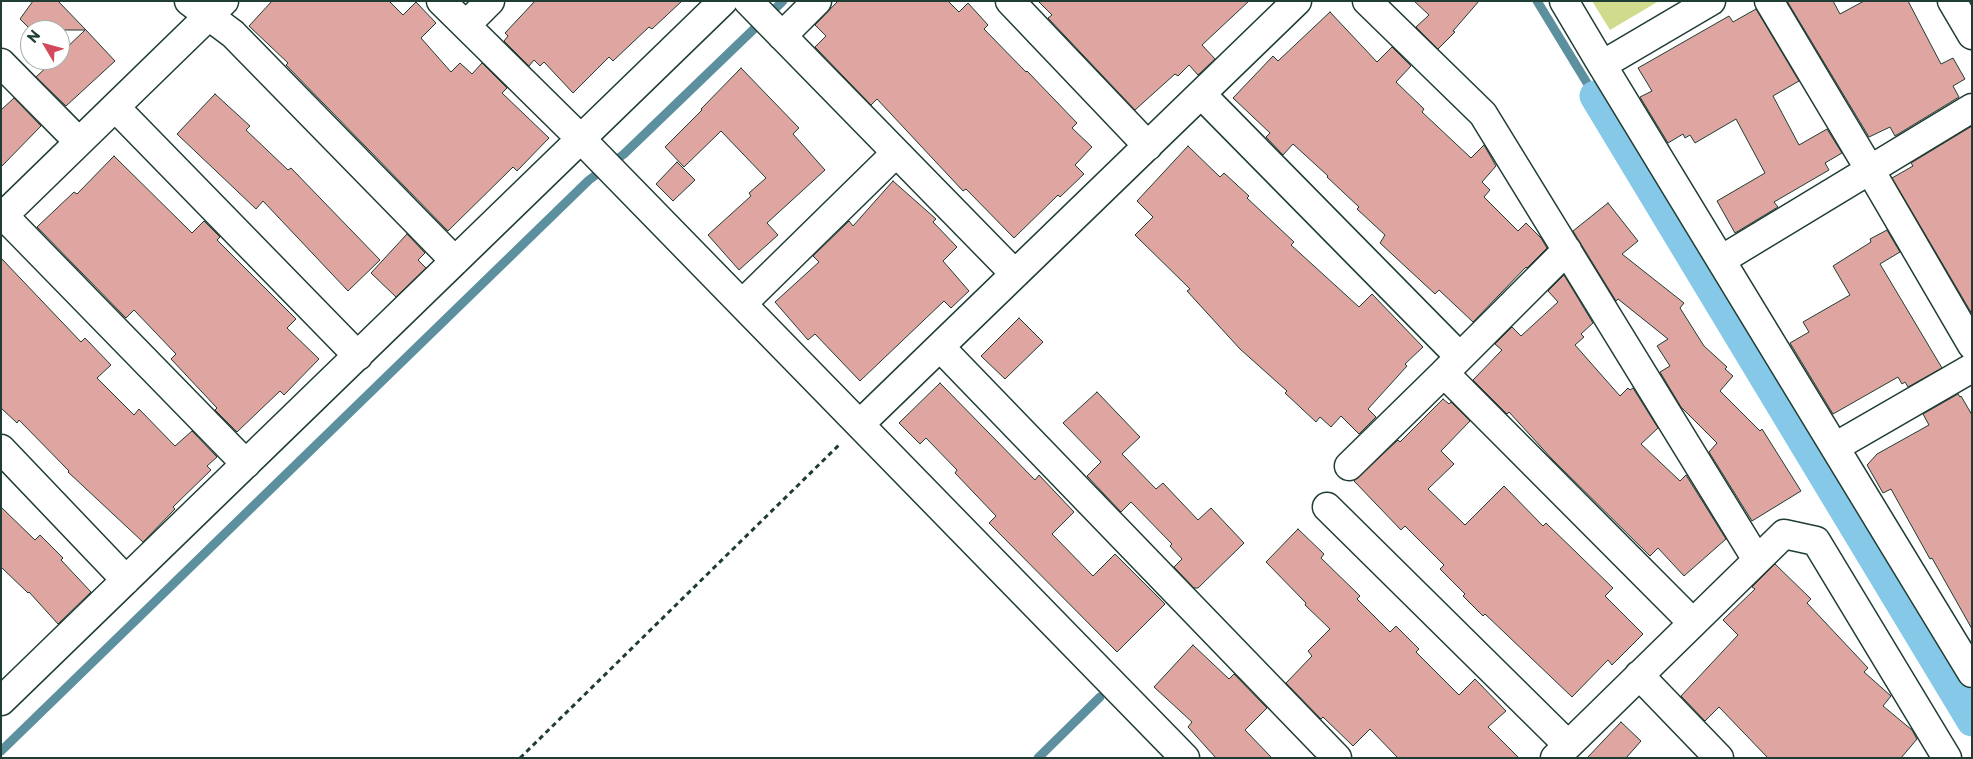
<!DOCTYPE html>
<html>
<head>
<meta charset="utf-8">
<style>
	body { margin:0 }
	#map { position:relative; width:1973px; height:759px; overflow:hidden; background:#fff; font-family:"Playpen Sans",sans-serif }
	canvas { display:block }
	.frame { position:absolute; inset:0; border:2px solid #1f3d34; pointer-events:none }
	.north { position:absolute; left:20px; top:20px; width:50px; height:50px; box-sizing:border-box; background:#fff; border:1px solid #a5b1ae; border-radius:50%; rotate:307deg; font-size:14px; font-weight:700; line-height:20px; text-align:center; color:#1f3d34 }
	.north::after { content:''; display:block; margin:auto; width:18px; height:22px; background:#d1495b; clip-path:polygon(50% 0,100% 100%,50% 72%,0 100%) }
</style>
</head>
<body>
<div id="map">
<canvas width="1973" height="759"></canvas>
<div class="frame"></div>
<div class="north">N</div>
</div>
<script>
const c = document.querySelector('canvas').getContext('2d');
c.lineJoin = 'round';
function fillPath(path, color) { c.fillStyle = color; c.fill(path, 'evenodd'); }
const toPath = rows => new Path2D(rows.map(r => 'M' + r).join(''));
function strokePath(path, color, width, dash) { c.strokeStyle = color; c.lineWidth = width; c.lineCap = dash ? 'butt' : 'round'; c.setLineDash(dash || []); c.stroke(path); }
fillPath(toPath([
	[1592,1,1659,1,1610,30]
]), '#d0db8e');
strokePath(toPath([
	[1537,1,1595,96],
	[1,751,589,180,624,154,783,1],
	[1038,758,1100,697]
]), '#5d909f', 9);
strokePath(toPath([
	[1595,96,1972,721]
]), '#86c8e7', 31);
const building = toPath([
	[33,1,58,1,86,30,115,61,66,106,36,77,54,60,60,60,60,54,85,30,31,30,20,19,33,1],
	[272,1,389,1,403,15,416,2,436,23,421,38,451,72,460,63,472,74,482,63,507,88,502,93,549,138,517,171,513,167,448,231,286,65,288,63,249,26,272,1],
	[535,1,682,1,652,29,649,27,613,61,609,57,573,93,544,62,540,66,534,60,529,66,504,41,508,36,505,33,535,1],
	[838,1,948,1,959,12,968,3,988,25,984,29,1026,72,1027,71,1077,123,1072,128,1092,147,1075,165,1084,174,1060,197,1058,195,1014,238,966,189,963,191,877,99,871,105,815,47,826,36,815,25,838,1],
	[1038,1,1249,1,1202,45,1215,59,1198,75,1189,65,1178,76,1175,74,1135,110,1048,18,1052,15,1038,1],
	[1414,1,1479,1,1453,31,1455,32,1438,49,1416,27,1429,15,1414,1],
	[1787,1,1833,1,1840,14,1864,1,1908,1,1941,64,1953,58,1965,79,1953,86,1959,97,1895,136,1890,127,1869,137,1787,1],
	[1756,9,1799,81,1773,96,1799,145,1827,129,1842,153,1825,163,1829,170,1774,202,1778,207,1735,233,1717,201,1765,173,1736,119,1695,143,1690,135,1685,138,1683,134,1668,143,1640,97,1652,91,1638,68,1729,16,1733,22,1756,9],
	[1330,12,1377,62,1392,47,1411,66,1396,82,1424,109,1422,112,1471,158,1484,145,1496,166,1482,182,1490,190,1484,197,1518,231,1526,223,1541,238,1547,248,1527,268,1526,267,1473,322,1439,290,1435,294,1380,243,1385,235,1357,209,1359,207,1327,177,1328,176,1293,144,1283,155,1266,137,1270,133,1233,98,1273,56,1278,61,1330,12],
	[741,68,799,128,793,134,825,170,767,223,778,235,739,270,708,235,751,196,749,193,766,178,721,131,684,167,665,147,702,110,701,109,741,68],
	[215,94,250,126,246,130,288,170,291,168,380,260,348,291,263,201,256,209,177,134,215,94],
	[14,98,41,126,1,167,1,110,14,98],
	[1972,126,1972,314,1892,178,1913,166,1911,163,1972,126],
	[1188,146,1220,177,1224,173,1249,196,1247,198,1294,242,1291,245,1359,307,1372,294,1423,347,1405,364,1407,366,1368,409,1376,417,1359,434,1341,416,1331,427,1320,417,1316,422,1285,393,1287,391,1240,349,1187,291,1190,289,1135,235,1153,217,1137,201,1188,146],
	[114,156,192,233,204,221,220,237,217,240,296,319,287,328,319,359,284,395,280,391,237,432,215,410,217,408,171,359,176,354,134,310,126,318,37,227,74,192,77,194,114,156],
	[677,162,695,180,673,201,656,184,677,162],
	[893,181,936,219,933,222,957,247,943,261,969,291,951,308,944,301,860,381,815,334,808,340,775,302,819,262,813,256,849,221,853,226,893,181],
	[1608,203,1638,241,1622,254,1684,303,1680,308,1704,346,1727,367,1725,369,1733,376,1720,391,1760,431,1762,429,1801,491,1752,521,1709,452,1717,443,1681,407,1660,372,1670,366,1657,346,1668,339,1618,299,1616,301,1573,231,1608,203],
	[1887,230,1900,252,1880,264,1942,368,1908,387,1905,382,1902,384,1898,377,1833,414,1790,343,1809,332,1803,322,1850,295,1833,266,1871,242,1870,239,1887,230],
	[407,234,425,253,418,260,426,268,396,297,371,273,407,234],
	[1,258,81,342,85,338,111,365,97,378,134,415,139,409,175,446,192,431,217,457,207,466,211,470,173,507,175,509,143,542,68,472,69,471,19,420,17,423,1,408,1,258],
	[1564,275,1593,323,1581,334,1584,337,1575,345,1620,396,1628,388,1630,390,1633,388,1658,428,1641,444,1680,481,1686,475,1726,539,1684,576,1658,548,1650,556,1552,459,1509,412,1507,414,1473,380,1502,350,1495,344,1512,327,1521,336,1558,302,1548,291,1564,275],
	[1019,318,1043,342,1005,379,981,356,1019,318],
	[940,383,1035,480,1039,475,1074,512,1052,534,1093,576,1115,554,1165,604,1117,652,989,523,996,516,955,473,957,470,926,438,920,444,899,423,940,383],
	[1097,392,1140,437,1122,454,1156,489,1163,483,1198,520,1211,508,1244,543,1198,588,1194,588,1174,567,1182,559,1170,546,1172,544,1131,502,1121,512,1087,476,1101,462,1063,423,1097,392],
	[1958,394,1960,397,1961,396,1972,415,1972,629,1932,558,1930,559,1891,489,1883,493,1867,465,1877,454,1929,425,1923,414,1958,394],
	[1443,399,1449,404,1451,402,1470,421,1441,451,1454,464,1428,489,1465,525,1504,486,1543,526,1546,523,1613,588,1605,596,1643,634,1612,665,1608,660,1572,697,1485,614,1483,616,1463,596,1465,594,1440,569,1444,565,1405,526,1401,530,1354,481,1398,440,1400,442,1443,399],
	[1,507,35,540,40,535,63,558,61,560,91,592,58,624,29,592,28,593,1,567,1,507],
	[1298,529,1324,554,1321,558,1360,596,1357,599,1390,632,1396,626,1419,649,1416,652,1459,695,1475,679,1506,711,1488,727,1519,758,1398,758,1370,729,1353,746,1323,717,1321,719,1286,683,1312,656,1308,651,1330,629,1305,605,1306,603,1266,562,1298,529],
	[1775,564,1811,599,1807,603,1868,668,1864,672,1891,696,1883,706,1912,730,1917,739,1901,758,1768,758,1719,707,1705,721,1681,696,1738,635,1723,620,1755,589,1752,587,1775,564],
	[1193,645,1229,679,1234,674,1267,708,1245,730,1272,758,1216,758,1188,727,1192,722,1154,687,1193,645],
	[1621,722,1641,741,1626,758,1587,758,1621,722]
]);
fillPath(building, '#dfa5a0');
strokePath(building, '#1f3d34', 1);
const minor = toPath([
	[189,1,233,34,455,261],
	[441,1,581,139,1185,758],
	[748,1,1015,274],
	[1010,1,1148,146],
	[1367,1,1483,114,1757,560],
	[1564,1,1602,65],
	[1711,1,1602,65,1972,673],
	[1769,1,1870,170,1972,345],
	[1952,1,1972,35],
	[466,25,490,1],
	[782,36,817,1],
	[1,63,79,142],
	[1201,94,1460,357],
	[115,107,358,356],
	[4,216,246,464],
	[1,218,224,1],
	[1567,250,1444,373,1693,623],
	[1721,260,1972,108],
	[742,304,896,153],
	[940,347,1337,758],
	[860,424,1297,1],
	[1835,447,1972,368],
	[1,449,126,580],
	[1349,466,1444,373],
	[1327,507,1568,745],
	[1639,675,1719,758],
	[1,701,723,1],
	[1555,758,1784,534,1816,541,1947,758]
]);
strokePath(minor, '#1f3d34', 31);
strokePath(toPath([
	[520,758,839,445]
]), '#1f3d34', 3, [5, 4]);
strokePath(minor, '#fff', 28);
</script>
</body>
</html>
